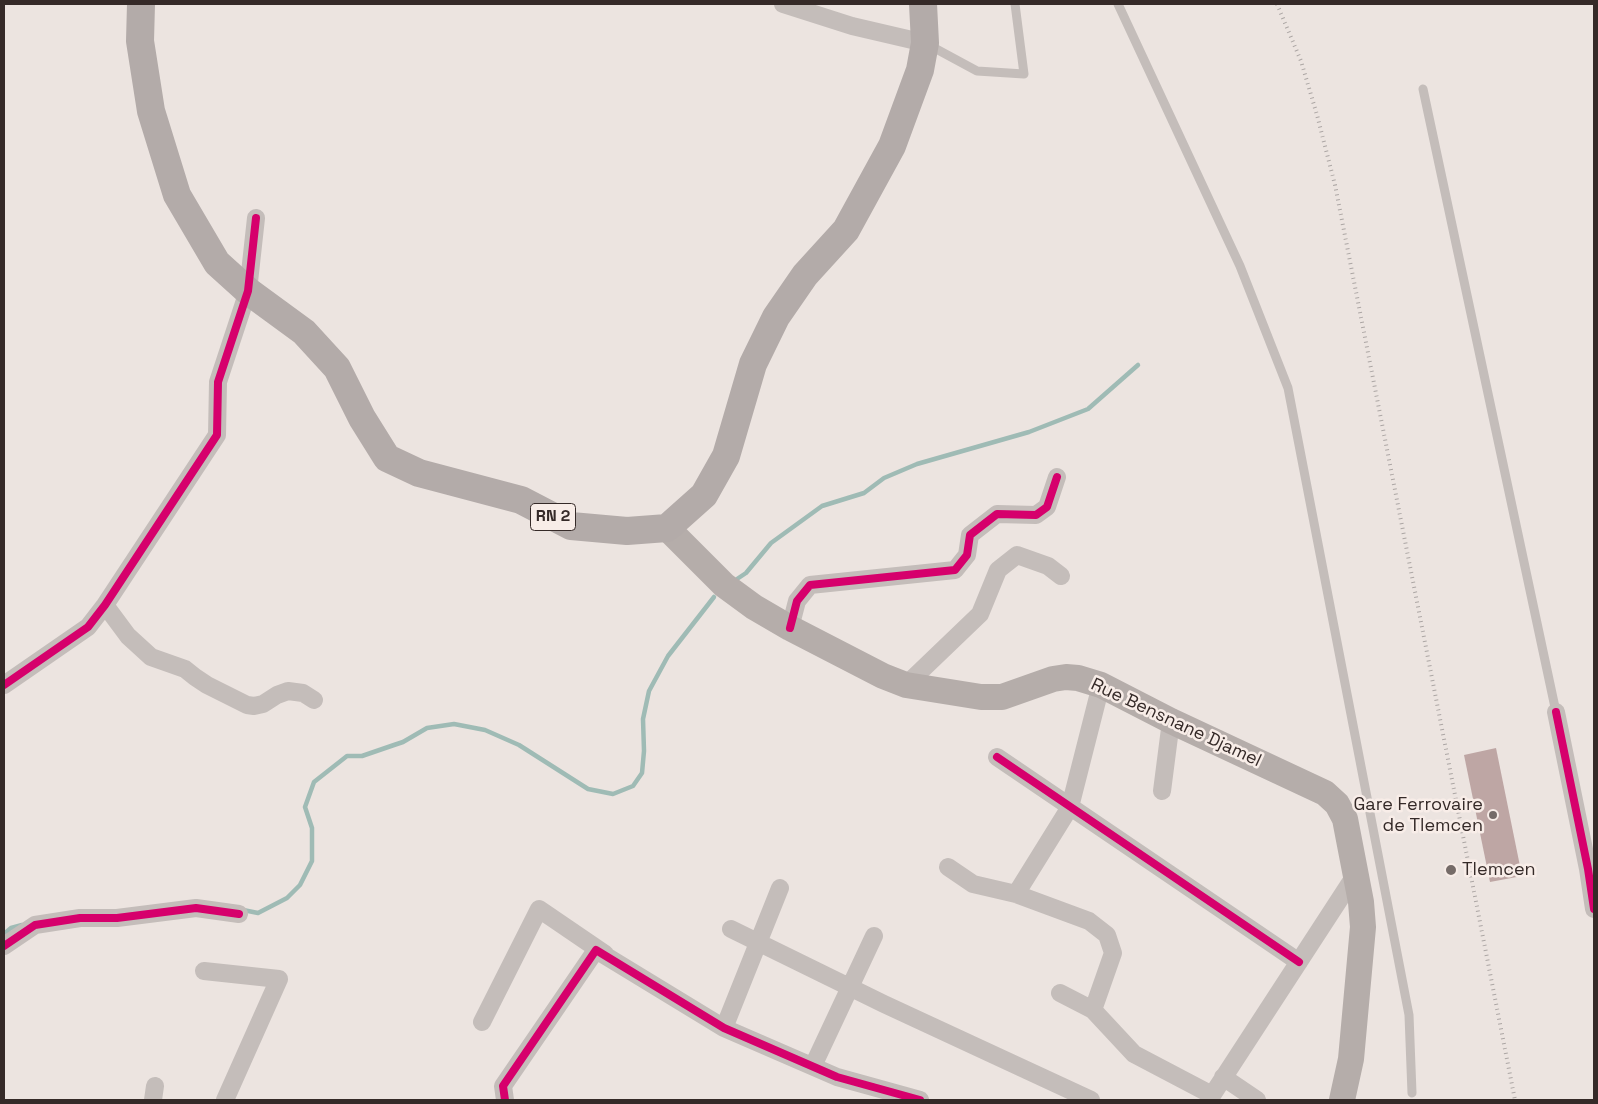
<!DOCTYPE html>
<html>
<head>
<meta charset="utf-8">
<style>
	body { margin:0 }
	#map { position:relative; width:1598px; height:1104px; overflow:hidden; background:#ece4e0; font-family:"Space Grotesk",sans-serif }
	canvas { display:block }
	.frame { position:absolute; inset:0; border:5px solid #352a28; pointer-events:none }
</style>
</head>
<body>
<div id="map">
<canvas width="1598" height="1104"></canvas>
<div class="frame"></div>
</div>
<script>
const c = document.querySelector('canvas').getContext('2d');
c.lineJoin = 'round';
const toPath = rows => new Path2D(rows.map(r => 'M' + r).join(''));
function strokePath(path, color, width, dash) { c.strokeStyle = color; c.lineWidth = width; c.lineCap = dash ? 'butt' : 'round'; c.setLineDash(dash || []); c.stroke(path); }
function fillPath(path, color) { c.fillStyle = color; c.fill(path, 'evenodd'); }
function drawText(font, color, halo, rows, align = 'center') {
  c.font = font + ' "Space Grotesk",sans-serif'; c.lineWidth = 5; c.setLineDash([]); c.textBaseline = 'middle'; c.strokeStyle = halo; c.fillStyle = color; for (const [text, x, y, turn = 0] of rows) {
    c.save(); c.translate(x, y); c.rotate((+turn || 0) * Math.PI / 180); c.textAlign = isNaN(turn) ? turn : align; if (halo) c.strokeText(text, 0, 0); c.fillText(text, 0, 0); c.restore();
  }
}
strokePath(toPath([
	[737,579,746,573,771,543,822,506,864,493,884,478,917,464,1029,432,1088,409,1138,365],
	[243,910,258,913,287,898,300,885,312,861,312,828,305,807,314,782,347,756,362,756,394,745,403,742,427,728,454,724,485,730,519,745,588,789,613,794,633,786,642,773,644,751,643,719,649,691,668,656,714,597],
	[4,934,11,928,22,925]
]), '#9fbbb5', 4.5);
fillPath(toPath([
	[1496,748,1522,876,1490,882,1464,755]
]), '#bea6a4');
strokePath(toPath([
	[1118,4,1240,266,1288,388,1409,1015,1412,1093],
	[927,44,977,71,1024,74,1015,4],
	[1423,89,1556,712]
]), '#c4bdba', 9);
strokePath(toPath([
	[783,4,852,26,925,43],
	[105,605,128,636,151,657,185,669,195,677,207,685,247,705,254,706,263,704,277,695,288,691,303,693,314,700],
	[790,628,797,601,810,585,955,570,967,555,970,535,997,514,1036,515,1047,507,1057,477],
	[4,685,88,627,105,605,217,435,218,382,248,291,256,218],
	[906,685,980,614,998,570,1017,555,1048,566,1061,576],
	[1556,712,1588,869,1594,909],
	[997,757,1299,962],
	[1162,791,1171,721],
	[948,867,973,884,1016,894,1089,921,1107,935,1113,953,1093,1010],
	[1016,894,1070,807,1101,685],
	[731,929,884,1004,1091,1100],
	[4,946,35,925,80,918,117,918,196,908,239,914],
	[204,971,279,979,225,1100],
	[1060,993,1093,1010,1134,1054,1212,1095],
	[482,1022,539,909,605,954],
	[724,1028,780,888],
	[813,1066,874,936],
	[1223,1077,1257,1100],
	[153,1100,155,1086],
	[505,1100,503,1086,596,950,724,1028,837,1077,920,1100],
	[1209,1100,1356,874]
]), '#c4bdba', 18);
strokePath(toPath([
	[667,528,724,585,754,607,790,628,883,676,906,685,981,697,1002,697,1053,679,1066,677,1078,678,1101,685,1171,721,1325,793,1337,804,1345,819,1361,902,1363,927,1351,1059,1342,1100]
]), '#b5adaa', 26);
strokePath(toPath([
	[141,4,140,41,151,111,177,195,217,263,248,291,304,332,337,368,362,418,387,458,419,473,521,500,571,526,627,531,667,528,704,495,726,456,753,364,776,317,805,275,846,230,892,146,920,70,925,43,923,4]
]), '#b3aba9', 28);
strokePath(toPath([
	[1277,4,1301,61,1317,115,1335,185,1515,1100]
]), '#aca6a4', 4, [1, 4]);
strokePath(toPath([
	[790,628,797,601,810,585,955,570,967,555,970,535,997,514,1036,515,1047,507,1057,477],
	[4,685,88,627,105,605,217,435,218,382,248,291,256,218],
	[1556,712,1588,869,1594,909],
	[997,757,1299,962],
	[4,946,35,925,80,918,117,918,196,908,239,914],
	[505,1100,503,1086,596,950,724,1028,837,1077,920,1100]
]), '#d6006c', 8);
for (const [x, y, r, color] of [
	[1493,815,5,"#756b68"],
	[1451,870,6,"#756b68"]
]) { const dot = new Path2D(); dot.arc(x, y, r, 0, 2 * Math.PI); c.fillStyle = color; c.fill(dot); strokePath(dot, '#f8ede8', 2); }
for (const [x, y, w] of [
	[553,517,45]
]) { const box = new Path2D(); box.roundRect(x - w / 2, y - 13.5, w, 27, 4); c.fillStyle = '#f8ede8'; c.fill(box); strokePath(box, '#352a28', 1); }
drawText('bold 16px', '#352a28', null, [
	["RN 2",553,517]
]);
drawText('18px', '#352a28', '#f8ede8', [
	["Rue Bensnane Djamel",1176,723,25]
]);
drawText('18px', '#352a28', '#f8ede8', [
	["Gare Ferrovaire",1483,805],
	["de Tlemcen",1483,826],
	["Tlemcen",1462,870,"left"]
], 'right');
</script>
</body>
</html>
